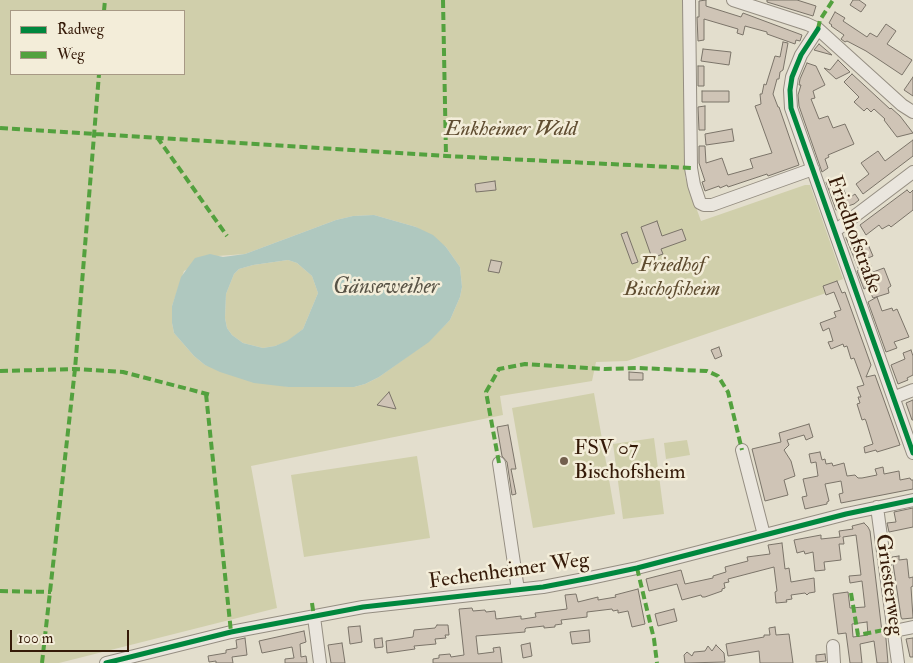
<!DOCTYPE html>
<html>
<head>
<meta charset="utf-8">
<style>
	body { margin:0 }
	#map { position:relative; width:913px; height:663px; overflow:hidden; background:#e3decd; font-family:"IM FELL Double Pica",serif }
	canvas { display:block }
	.legend { position:absolute; left:10px; top:10px; width:175px; height:65px; box-sizing:border-box; background:#f3edd9; border:1px solid #a79985; margin:0; padding:6px 9px; list-style:none; font-size:15px; color:#351a08 }
	.legend li { display:flex; align-items:center; gap:10px; height:25px }
	.legend b { width:25px; border:1px solid #a79985 }
	.scale { position:absolute; left:10px; top:630px; width:119px; height:22px; box-sizing:border-box; border:2px solid #351a08; border-top:0; padding-left:6px; font-size:15px; line-height:18px; white-space:nowrap; color:#351a08; -webkit-text-stroke:4px #f3edd9; paint-order:stroke }
</style>
</head>
<body>
<div id="map">
<canvas width="913" height="663"></canvas>
<ul class="legend">
<li><b style="height:6px;background:#00873e"></b>Radweg</li>
<li><b style="height:6px;background:#53a13e"></b>Weg</li>
</ul>
<div class="scale">100 m</div>
</div>
<script>
const c = document.querySelector('canvas').getContext('2d');
c.lineJoin = 'round';
function fillPath(path, color) { c.fillStyle = color; c.fill(path, 'evenodd'); }
const toPath = rows => new Path2D(rows.map(r => 'M' + r).join(''));
function strokePath(path, color, width, dash) { c.strokeStyle = color; c.lineWidth = width; c.lineCap = dash ? 'butt' : 'round'; c.setLineDash(dash || []); c.stroke(path); }
function drawText(font, color, halo, rows, align = 'center') {
  c.font = font + ' "IM FELL Double Pica",serif'; c.lineWidth = 5; c.setLineDash([]); c.textBaseline = 'middle'; c.strokeStyle = halo; c.fillStyle = color; for (const [text, x, y, turn = 0] of rows) {
    c.save(); c.translate(x, y); c.rotate((+turn || 0) * Math.PI / 180); c.textAlign = isNaN(turn) ? turn : align; if (halo) c.strokeText(text, 0, 0); c.fillText(text, 0, 0); c.restore();
  }
}
fillPath(toPath([
	[0,0,684,0,685,177,701,221,805,185,810,185,843,279,833,283,835,290,627,361,596,362,592,381,500,396,503,415,251,466,277,608,59,663,0,663],
	[11,11,184,11,184,74,11,74],
	[374,215,416,227,446,247,460,267,462,287,460,297,450,320,429,341,379,377,365,384,354,387,288,387,205,365,194,356,174,333,172,323,172,306,184,271,217,256,245,254,336,220,353,216],
	[288,260,297,263,312,276,318,293,303,329,287,342,275,346,263,348,243,343,232,335,227,328,225,318,226,294,234,274,239,269,253,265],
	[594,393,615,514,533,528,512,408],
	[654,438,664,514,623,519,613,444],
	[687,440,690,455,666,459,664,443],
	[417,456,430,538,304,557,291,475]
]), '#d0cfab');
fillPath(toPath([
	[374,215,416,227,433,235,446,247,460,267,462,287,460,297,450,320,429,342,379,377,365,384,354,387,288,387,254,383,220,372,205,365,194,356,174,333,172,323,172,306,181,277,195,258,210,254,223,257,245,254,336,220,353,216],
	[288,260,297,263,312,276,318,293,303,329,287,341,275,346,263,348,243,343,232,335,227,328,225,318,226,294,234,274,239,269,253,265]
]), '#afc8bf');
const building = toPath([
	[706,0,706,6,741,17,743,13,802,35,800,41,796,40,795,44,767,34,767,32,745,26,743,35,737,33,738,29,704,19,704,40,698,41,697,17,699,17,699,1,706,0],
	[767,0,797,0,816,6,813,16,767,2,767,0],
	[853,0,859,0,866,5,861,12,850,5,853,0],
	[835,12,845,18,843,21,867,37,870,33,877,37,886,24,896,31,887,44,912,60,902,75,866,51,847,41,845,42,841,39,844,35,831,26,832,25,829,23,835,12],
	[783,42,788,43,783,70,780,72,779,79,777,79,773,94,778,107,779,107,799,165,768,176,767,174,728,187,727,185,720,188,719,186,705,191,702,182,705,181,699,163,699,146,705,146,706,163,722,158,728,175,753,168,750,159,772,153,755,106,761,104,760,94,762,94,764,84,766,85,775,56,780,57,783,42],
	[819,44,832,55,814,50,819,44],
	[703,49,731,52,729,65,701,61,703,49],
	[838,60,850,72,836,79,824,68,830,70,838,60],
	[807,63,816,66,825,85,813,91,815,98,811,99,819,119,828,116,833,128,845,124,854,144,828,155,829,157,825,159,828,168,822,172,799,106,798,95,801,85,799,85,800,79,807,63],
	[698,66,704,66,704,86,698,86,698,66],
	[852,74,890,109,891,108,900,116,913,133,897,137,884,120,885,119,874,109,871,112,867,108,864,111,854,102,859,97,844,82,852,74],
	[913,77,913,96,904,90,913,77],
	[702,91,729,91,729,102,702,102,702,91],
	[705,106,705,130,699,130,698,107,705,106],
	[732,129,734,141,706,145,705,134,732,129],
	[913,140,913,156,863,194,856,184,869,174,861,163,878,151,885,161,913,140],
	[836,178,839,187,842,186,848,199,855,194,859,200,854,204,836,210,826,182,836,178],
	[495,181,496,190,476,192,475,184,495,181],
	[907,190,910,193,913,190,913,210,891,227,889,225,882,229,879,225,866,235,860,225,907,190],
	[657,221,662,236,682,229,686,240,661,249,663,254,652,258,641,227,657,221],
	[627,232,638,262,632,264,621,234,627,232],
	[854,234,858,245,867,242,873,256,868,258,873,272,884,268,891,286,888,288,889,293,873,298,868,287,864,289,857,271,859,270,846,238,846,237,854,234],
	[491,260,502,262,499,273,488,271,491,260],
	[837,281,842,293,845,292,871,365,866,377,875,375,900,445,877,452,876,450,865,453,864,447,873,444,866,421,865,419,862,420,857,404,860,403,858,397,861,397,857,387,864,385,854,358,851,359,847,346,844,347,843,344,831,349,828,342,833,341,829,328,823,331,820,323,836,317,834,312,841,310,834,292,826,295,823,286,837,281],
	[877,297,882,311,892,308,893,311,897,309,909,337,894,342,897,348,886,352,868,302,877,297],
	[719,347,722,356,715,359,711,350,719,347],
	[911,350,913,356,913,375,907,378,908,380,898,384,891,365,905,359,903,353,911,350],
	[629,372,643,373,643,380,629,380,629,372],
	[389,392,396,409,377,405,389,392],
	[913,400,913,420,912,420,906,403,913,400],
	[809,424,813,437,806,440,804,435,787,440,789,445,784,450,791,461,795,476,784,480,788,495,765,501,752,449,781,442,779,433,809,424],
	[508,425,516,469,511,469,516,494,512,495,507,462,502,456,497,427,508,425],
	[820,452,822,460,825,459,826,464,832,463,833,466,844,463,847,476,855,475,858,478,862,478,877,475,875,469,883,467,884,474,899,471,900,480,910,478,911,480,913,480,913,489,841,503,839,494,843,493,841,481,825,484,829,501,827,502,827,504,805,509,802,497,807,496,803,479,818,476,816,462,811,463,809,454,820,452],
	[913,508,913,527,889,532,887,523,896,522,894,512,913,508],
	[864,523,868,527,870,531,882,632,885,632,886,639,888,663,877,663,874,641,860,644,862,663,850,663,846,633,838,634,833,594,848,592,850,608,865,607,862,581,850,583,849,576,861,575,856,535,843,537,844,544,839,544,841,560,824,562,825,570,815,571,813,552,805,554,804,551,797,553,794,540,821,535,821,539,840,537,839,531,853,529,852,526,864,523],
	[867,622,868,635,853,637,852,624,867,622],
	[782,543,785,569,789,568,791,582,814,578,815,592,809,593,807,595,805,593,791,595,792,599,786,600,787,602,776,603,775,592,777,591,774,567,728,579,729,582,724,583,725,588,722,589,722,591,705,597,702,597,701,595,682,600,677,584,649,591,646,579,681,570,685,584,713,578,713,576,726,572,725,567,748,561,747,557,770,554,768,545,782,543],
	[899,556,899,560,907,559,909,578,913,577,913,586,911,587,913,618,902,619,901,617,892,557,899,556],
	[638,589,645,624,632,627,628,611,618,613,618,610,613,611,612,609,587,612,587,617,561,620,562,624,555,625,555,627,544,628,544,626,526,628,525,629,525,632,476,636,478,654,494,652,493,648,500,647,502,663,433,663,433,659,439,658,439,655,450,654,451,657,464,655,459,609,472,608,473,611,485,610,486,612,495,611,496,619,521,616,521,619,523,619,536,617,535,613,567,609,565,595,576,594,578,602,598,597,598,600,616,597,615,595,638,589],
	[674,609,677,621,658,626,655,614,674,609],
	[437,625,448,625,449,635,445,635,446,638,435,639,436,644,414,646,415,649,387,653,386,641,413,637,414,630,435,628,437,625],
	[360,626,362,642,350,644,348,627,360,626],
	[775,627,776,635,789,634,793,663,760,663,759,651,728,656,726,644,764,637,764,635,770,635,769,628,775,627],
	[589,630,590,642,572,644,570,632,589,630],
	[304,631,306,642,300,644,301,657,306,656,307,663,285,663,285,659,294,658,292,647,262,653,259,641,304,631],
	[245,638,247,655,232,657,233,663,216,663,216,661,209,662,208,656,226,653,226,650,237,648,236,640,245,638],
	[382,638,383,647,375,648,374,639,382,638],
	[913,638,913,657,910,657,906,639,913,638],
	[342,643,345,663,331,663,328,645,342,643],
	[530,643,532,656,523,658,521,645,530,643],
	[716,645,724,653,725,662,685,663,684,655,687,652,692,656,694,652,705,651,708,646,712,651,716,645],
	[825,654,826,661,816,662,816,655,825,654]
]);
fillPath(building, '#cfc4b6');
strokePath(building, '#7b7469', 1);
const minor = toPath([
	[689,0,691,168,694,185,700,203,704,205,712,205,813,169],
	[733,0,807,24,818,29,902,105,913,112],
	[818,29,801,55,792,77,790,90,791,108,913,453],
	[835,231,913,172],
	[895,397,913,390],
	[742,450,764,535],
	[499,463,518,590],
	[877,507,898,663],
	[314,617,320,663],
	[894,631,913,627],
	[833,646,834,663],
	[106,663,231,632,363,607,543,587,590,578,637,568,846,514,913,500]
]);
strokePath(minor, '#958e82', 14);
strokePath(minor, '#eae6de', 12);
strokePath(toPath([
	[443,0,446,156],
	[104,11,105,0],
	[818,29,820,20,833,0],
	[0,128,446,156,691,168],
	[157,137,227,236],
	[0,371,75,369,123,372,211,395],
	[206,394,231,632],
	[499,463,486,392,499,369,525,364,605,369,639,368,707,371,718,376,728,392,742,450],
	[637,568,654,639,657,663],
	[0,591,51,592],
	[851,593,858,635,894,628],
	[312,603,314,617],
	[42,663,75,369,99,74]
]), '#53a13e', 4, [8, 4]);
strokePath(toPath([
	[818,29,801,55,792,77,790,90,791,108,913,453],
	[106,663,231,632,363,607,543,587,590,578,637,568,846,514,913,500]
]), '#00873e', 5);
for (const [x, y, r, color] of [
	[564,461,5,"#725f4d"]
]) { const dot = new Path2D(); dot.arc(x, y, r, 0, 2 * Math.PI); c.fillStyle = color; c.fill(dot); strokePath(dot, '#f3edd9', 2); }
drawText('italic 21px', '#5f4c30', '#f3edd9', [
	["Enkheimer Wald",511,130],
	["Friedhof",672,266],
	["Bischofsheim",672,290]
]);
drawText('21px', '#351a08', '#f3edd9', [
	["Friedhofstraße",853,235,70],
	["Fechenheimer Weg",509,572,-8],
	["Griesterweg",888,585,82]
]);
drawText('21px', '#351a08', '#f3edd9', [
	["FSV 07",574,449],
	["Bischofsheim",574,473]
], 'left');
drawText('italic 22px', '#585346', '#f3edd9', [
	["Gänseweiher",386,288]
]);
</script>
</body>
</html>
